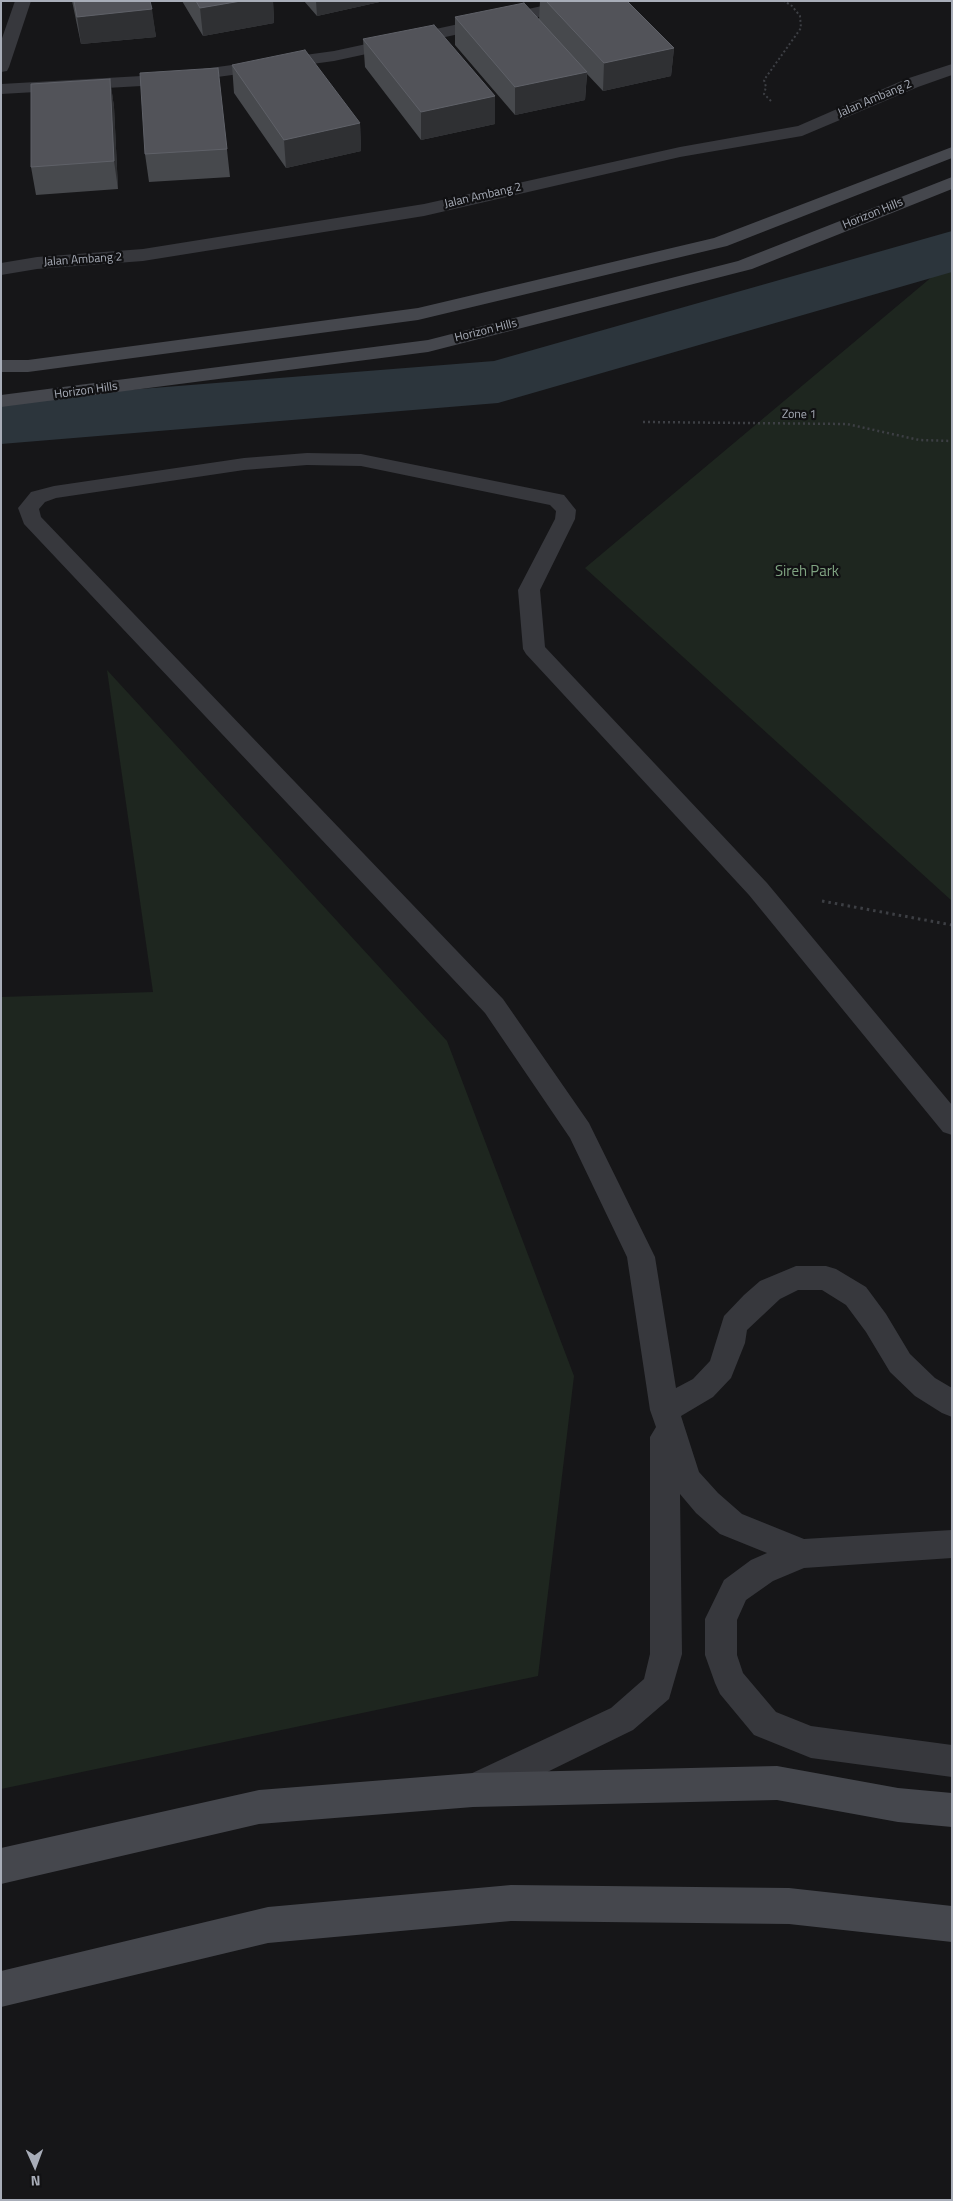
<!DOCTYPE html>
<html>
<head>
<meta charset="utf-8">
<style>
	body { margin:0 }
	#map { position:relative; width:953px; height:2201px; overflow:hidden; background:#161618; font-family:"Titillium Web",sans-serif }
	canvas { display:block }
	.frame { position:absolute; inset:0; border:2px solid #a8adb8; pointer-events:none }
	.north { position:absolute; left:10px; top:2141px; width:50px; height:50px; -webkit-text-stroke:4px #111113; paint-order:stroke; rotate:178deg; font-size:14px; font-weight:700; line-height:20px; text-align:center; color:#a8adb8 }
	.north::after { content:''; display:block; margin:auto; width:18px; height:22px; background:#a8adb8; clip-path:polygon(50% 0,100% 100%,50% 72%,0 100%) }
</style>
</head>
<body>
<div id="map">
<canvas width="953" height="2201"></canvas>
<div class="frame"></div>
<div class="north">N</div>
</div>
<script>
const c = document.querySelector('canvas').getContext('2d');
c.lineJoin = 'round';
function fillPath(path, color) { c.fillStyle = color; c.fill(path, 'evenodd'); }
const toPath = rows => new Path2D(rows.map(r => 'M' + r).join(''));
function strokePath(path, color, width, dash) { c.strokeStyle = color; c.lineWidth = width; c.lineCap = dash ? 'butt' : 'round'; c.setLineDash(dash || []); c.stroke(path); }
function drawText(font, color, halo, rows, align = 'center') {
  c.font = font + ' "Titillium Web",sans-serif'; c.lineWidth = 4.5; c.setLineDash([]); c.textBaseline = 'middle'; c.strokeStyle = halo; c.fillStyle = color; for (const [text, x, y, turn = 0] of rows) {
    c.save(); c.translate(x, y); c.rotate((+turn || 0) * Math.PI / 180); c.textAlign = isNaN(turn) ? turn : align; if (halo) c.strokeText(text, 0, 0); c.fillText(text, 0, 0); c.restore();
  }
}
fillPath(toPath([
	[952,260,952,901,585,568],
	[107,670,447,1041,574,1376,538,1676,1,1789,1,997,153,992]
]), '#1e261f');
fillPath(toPath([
	[952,231,952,272,498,403,1,444,1,400,494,361,952,231]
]), '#2c353c');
strokePath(toPath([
	[771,101,764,94,766,87,764,80,801,28,800,16,792,6,784,1]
]), '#3d3f44', 2, [2, 2.5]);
strokePath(toPath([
	[643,422,847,424,919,440,952,441]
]), '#3d3f44', 2.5, [2, 3]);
strokePath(toPath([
	[822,901,952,925]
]), '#3d3f44', 3, [2.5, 4]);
fillPath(toPath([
	[307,453,361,454,564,495,576,510,575,519,540,590,545,647,767,883,952,1105,952,1135,943,1132,749,895,526,654,523,649,518,590,555,519,556,511,550,505,361,466,307,465,244,470,56,498,45,502,39,509,41,517,503,999,589,1123,655,1257,676,1388,693,1379,710,1361,724,1316,744,1295,760,1281,796,1266,826,1266,836,1269,866,1287,886,1314,910,1354,935,1378,952,1388,952,1417,942,1413,915,1396,890,1372,866,1332,846,1305,822,1290,798,1290,780,1299,747,1330,745,1343,731,1378,713,1397,681,1416,699,1472,718,1493,742,1514,804,1539,952,1530,952,1558,804,1568,773,1581,746,1600,737,1620,737,1655,743,1673,776,1712,811,1726,952,1745,952,1777,811,1758,754,1735,720,1694,715,1683,705,1655,705,1619,724,1580,751,1560,767,1553,720,1534,696,1513,680,1494,682,1654,669,1699,633,1730,490,1800,478,1804,466,1800,462,1788,466,1776,611,1708,644,1679,650,1654,650,1437,656,1427,650,1410,627,1257,570,1138,485,1013,24,524,18,508,31,492,54,486,244,458,307,453]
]), '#37383d');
fillPath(toPath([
	[15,1,31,1,9,67,7,71,1,72,1,41,15,1],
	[565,1,597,1,595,4,589,6,334,61,159,85,1,94,1,84,159,75,334,51,565,1],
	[952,64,952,75,918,87,802,136,680,157,424,216,143,261,37,269,1,275,1,263,37,257,143,249,424,204,680,147,798,126,906,79,952,64]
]), '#37383d');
fillPath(toPath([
	[952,147,952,158,727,246,418,320,28,372,1,372,1,360,28,360,418,308,714,238,952,147],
	[952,177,952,189,752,269,428,352,1,407,1,395,428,340,738,261,952,177],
	[777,1766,898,1788,952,1793,952,1827,898,1822,777,1800,473,1807,259,1824,1,1884,1,1848,259,1790,473,1773,777,1766],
	[511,1885,789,1888,952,1906,952,1942,789,1924,511,1921,268,1943,1,2007,1,1971,268,1907,511,1885]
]), '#45474d');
fillPath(toPath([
	[72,1,150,1,156,37,81,44],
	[182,1,273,1,274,23,203,36],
	[304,1,384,1,317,16],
	[540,1,627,1,674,48,671,76,603,91,587,74,585,100,515,115,455,45,455,17,539,20],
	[363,39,495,96,495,124,421,140,365,67],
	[232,65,360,123,361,151,286,168,234,93],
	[218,68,230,177,149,182,145,154],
	[110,79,114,107,118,189,36,195,31,167]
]), '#47494d');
fillPath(toPath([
	[241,1,273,1,274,23,203,36,200,8],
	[316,1,384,1,317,16],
	[152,9,156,37,81,44,77,17],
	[674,48,671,76,603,91,604,63],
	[587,72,585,100,515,115,515,87],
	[110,79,114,107,118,189,114,161],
	[495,96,495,124,421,140,421,112],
	[360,123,361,151,286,168,284,140]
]), '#2f3033');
const building = toPath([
	[74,1,150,1,152,9,77,17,74,1],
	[196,1,241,1,200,8,196,1],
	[546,1,627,1,674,48,604,63,546,1],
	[524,3,587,72,515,87,455,17,524,3],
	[434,25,495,96,421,112,363,39,434,25],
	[305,50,360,123,284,140,232,65,305,50],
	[218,68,227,149,145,154,140,73,218,68],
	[110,79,114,161,31,167,31,84,110,79]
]);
fillPath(building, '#525359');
strokePath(building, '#5f6168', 1);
drawText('12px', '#a8adb8', '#111113', [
	["Jalan Ambang 2",875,99,-23],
	["Jalan Ambang 2",483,196,-13],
	["Horizon Hills",873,214,-22],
	["Jalan Ambang 2",83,260,-4],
	["Horizon Hills",486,331,-14],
	["Horizon Hills",86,391,-8],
	["Zone 1",799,415,1]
]);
drawText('15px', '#7fa381', '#111113', [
	["Sireh Park",807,572]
]);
</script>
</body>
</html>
